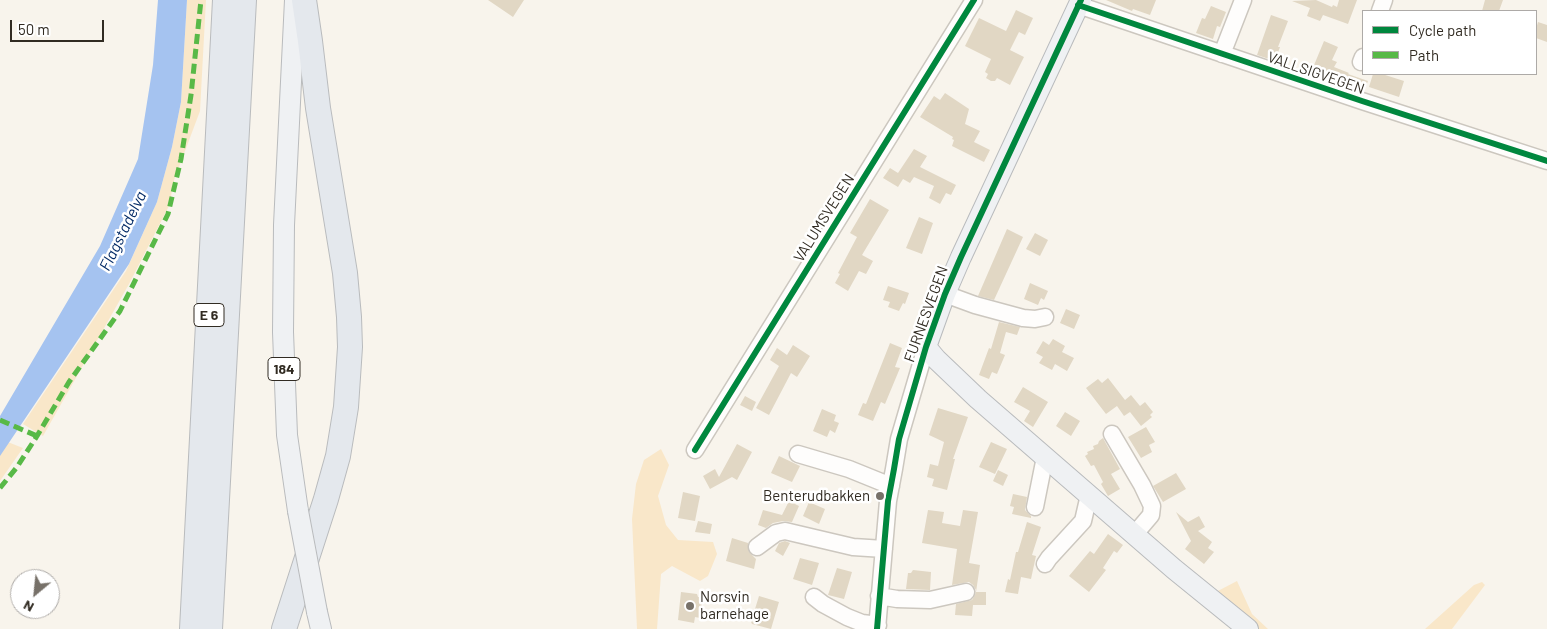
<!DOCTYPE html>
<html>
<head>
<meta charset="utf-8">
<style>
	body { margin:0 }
	#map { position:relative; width:1547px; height:629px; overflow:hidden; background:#f8f4ec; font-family:Barlow,sans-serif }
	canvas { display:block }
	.legend { position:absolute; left:1362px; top:10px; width:175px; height:65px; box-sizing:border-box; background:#fff; border:1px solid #adaaa7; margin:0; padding:6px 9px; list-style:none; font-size:15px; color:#312b22 }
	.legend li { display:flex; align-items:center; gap:10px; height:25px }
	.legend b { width:25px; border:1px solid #adaaa7 }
	.north { position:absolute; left:10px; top:569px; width:50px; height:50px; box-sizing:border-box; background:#fff; border:1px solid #adaaa7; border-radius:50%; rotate:208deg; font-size:14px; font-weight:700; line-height:20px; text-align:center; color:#312b22 }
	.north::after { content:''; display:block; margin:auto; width:18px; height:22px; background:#777169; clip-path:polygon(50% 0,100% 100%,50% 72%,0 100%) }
	.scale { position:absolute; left:10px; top:20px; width:94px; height:22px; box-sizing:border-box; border:2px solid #312b22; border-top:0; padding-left:6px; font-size:15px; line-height:18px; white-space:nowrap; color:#312b22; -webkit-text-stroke:4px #fff; paint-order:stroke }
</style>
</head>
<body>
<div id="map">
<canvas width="1547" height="629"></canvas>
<ul class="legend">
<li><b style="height:6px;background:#00873e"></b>Cycle path</li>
<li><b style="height:6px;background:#58b947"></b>Path</li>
</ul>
<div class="north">N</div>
<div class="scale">50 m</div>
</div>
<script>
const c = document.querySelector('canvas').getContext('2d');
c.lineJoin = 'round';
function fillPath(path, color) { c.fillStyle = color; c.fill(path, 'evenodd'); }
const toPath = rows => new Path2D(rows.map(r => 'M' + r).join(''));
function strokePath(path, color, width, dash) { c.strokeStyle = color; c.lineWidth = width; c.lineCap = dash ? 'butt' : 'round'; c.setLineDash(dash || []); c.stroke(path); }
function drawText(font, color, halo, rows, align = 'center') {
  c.font = font + ' Barlow,sans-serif'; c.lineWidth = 5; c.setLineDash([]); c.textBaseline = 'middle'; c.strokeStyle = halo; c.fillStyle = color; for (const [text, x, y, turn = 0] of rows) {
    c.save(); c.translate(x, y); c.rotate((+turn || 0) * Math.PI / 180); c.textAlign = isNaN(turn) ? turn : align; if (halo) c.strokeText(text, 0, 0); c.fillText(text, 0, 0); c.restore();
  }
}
fillPath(toPath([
	[187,0,206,0,200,111,173,183,170,204,129,284,43,436,23,424,126,271,157,202,172,147,181,102],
	[0,439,23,448,0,481],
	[661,449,669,465,658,496,666,525,678,540,713,542,717,554,708,576,700,581,672,566,661,574,657,629,637,629,632,519,636,484,644,460],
	[1237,581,1252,614,1268,629,1258,629,1214,593],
	[1482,582,1485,585,1452,629,1425,629,1474,585]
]), '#f9e7c9');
fillPath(toPath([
	[158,0,187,0,181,102,172,147,157,202,129,264,0,456,0,416,100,246,138,159,153,65]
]), '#a5c3f0');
fillPath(toPath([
	[488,0,524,0,513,17],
	[1106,0,1156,0,1150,15,1133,9,1132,11],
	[1316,0,1332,7,1333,5,1337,7,1339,0,1357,0,1348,24,1323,15,1320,21,1307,16,1310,8,1292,1],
	[1485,0,1503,0,1499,11,1482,11],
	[1211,6,1226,12,1220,27,1217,26,1213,39,1196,33,1202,18,1205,19],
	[1016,10,1033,18,1025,35,1019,32,1010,50,1024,57,1010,85,997,78,995,81,991,81,986,78,988,74,985,72,991,59,965,46,979,18,1006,31],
	[1271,15,1288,21,1278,47,1280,47,1275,61,1257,55],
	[1538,22,1547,25,1547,42,1536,38,1536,29],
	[1324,41,1338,47,1332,60,1337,62,1334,67,1349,73,1348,74,1368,81,1364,91,1331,80,1332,78,1312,70],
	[1373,74,1382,74,1404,81,1399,97,1369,87],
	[945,93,969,109,965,124,980,131,974,142,990,150,984,162,952,146,954,140,952,139,953,137,920,117,934,96,940,100],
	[914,149,927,156,920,167,956,185,951,195,946,193,940,204,929,198,934,186,914,177,910,183,903,179,898,187,883,178,890,168,898,173],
	[870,199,889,210,862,255,873,261,866,274,859,271,848,291,835,283,840,274,838,273,857,237,850,233],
	[919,217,933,223,922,254,906,248],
	[1007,229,1023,237,994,300,978,296],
	[1035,233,1048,240,1040,256,1026,249],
	[1030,283,1048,291,1044,300,1041,298,1038,305,1024,299],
	[888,286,909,293,905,304,903,303,899,311,888,307,890,302,883,300],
	[1066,309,1080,315,1074,329,1060,323],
	[999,322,1020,327,1017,335,1006,332,1000,353,1005,355,997,374,992,372,989,379,979,375,989,348,991,349],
	[1053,339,1065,346,1062,352,1074,358,1067,371,1055,364,1052,370,1039,363,1043,357,1036,353,1043,341,1049,345],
	[890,343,902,348,895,367,900,368,885,404,881,402,873,421,858,415,863,403,866,404],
	[793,345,810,356,797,377,791,373,769,415,756,408,779,366,770,360,777,348,787,355],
	[1108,378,1125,400,1131,395,1140,406,1145,402,1153,412,1150,415,1152,417,1141,426,1130,412,1124,416,1117,406,1106,414,1086,388,1098,379,1102,383],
	[1023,387,1048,402,1033,427,1024,421,1030,411,1014,402],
	[745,396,756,402,752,411,740,405],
	[938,408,968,417,953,459,955,459,947,490,932,486,934,479,927,477,930,464,938,466,944,442,929,435],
	[822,409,836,415,834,421,839,423,835,433,830,430,827,437,813,431],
	[1065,412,1080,421,1071,436,1056,426],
	[1146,427,1155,442,1149,445,1152,452,1141,458,1128,437],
	[1103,438,1120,469,1111,474,1120,489,1108,496,1101,484,1103,482,1094,465,1091,466,1085,456,1088,454,1087,452,1094,449,1093,446,1098,444,1099,441],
	[991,442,1007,449,995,474,979,467],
	[737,444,752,452,737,480,732,477,710,489,703,476,715,469,719,477],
	[779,456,800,466,792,482,771,473],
	[998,470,1008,475,1003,486,993,481],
	[1176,473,1186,489,1163,502,1153,486],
	[683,492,700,496,695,521,678,518],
	[1013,494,1027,497,1025,510,1031,516,1031,518,1012,514,1014,507,1010,506],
	[789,501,799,506,792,522,783,521,773,523,766,528,758,525,763,510,782,515],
	[809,502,825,509,819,524,803,516],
	[928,510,944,512,942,523,960,526,963,510,978,512,969,563,980,565,976,592,986,592,986,605,973,605,972,616,955,615,956,604,972,600,975,595,976,590,973,585,969,582,952,585,957,549,922,543],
	[1176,512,1188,522,1199,516,1205,527,1198,531,1212,542,1208,548,1214,552,1204,564,1185,549,1191,541],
	[698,521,712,524,710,534,695,532],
	[1027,522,1041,527,1032,555,1036,556,1031,579,1021,577,1018,594,1005,592,1008,579,1010,580,1016,552,1018,552],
	[1108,534,1123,545,1117,553,1114,551,1103,568,1106,570,1089,592,1069,576,1090,551,1094,554],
	[732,538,748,543,749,552,756,559,754,569,726,561],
	[785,541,790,543,783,556,775,551,779,543],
	[800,558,819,563,812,585,793,579],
	[837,568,852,572,844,599,828,595],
	[913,570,931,572,930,590,906,589,908,573,911,573],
	[681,592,697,594,698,597,703,597,700,618,695,617,694,623,678,620],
	[759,596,779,602,771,629,752,624,751,622]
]), '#e1d7c4');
const minor = toPath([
	[1078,5,1362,101,1547,161],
	[1380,11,1384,0],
	[1222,54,1243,0],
	[1361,62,1363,57],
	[945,294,975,305,1023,318,1035,319,1045,317],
	[1112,434,1142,485,1152,506,1151,515,1134,535],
	[695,450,974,0],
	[798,454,849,469,891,486],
	[1035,507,1045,457],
	[757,547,776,533,785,531,853,547,884,549],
	[1045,564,1049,558,1083,521,1089,495],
	[879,596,897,599,930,600,966,592],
	[814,597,823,604,847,617,862,623,878,625],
	[877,629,888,501,894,469,899,439,926,347]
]);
const major = toPath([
	[295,0,284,225,283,332,287,435,298,511],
	[1081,0,961,257,945,294,926,347,936,359,978,399,1174,569,1248,629],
	[317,612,321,629]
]);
const highway = toPath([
	[192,629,225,0],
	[210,629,244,0],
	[284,629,326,499,338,456,346,407,350,347,349,317,345,273,318,108,310,41,304,0]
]);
strokePath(minor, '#ccc7bf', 19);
strokePath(major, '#b9bbbd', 22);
strokePath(highway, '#b9bbbd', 26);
strokePath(minor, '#fefdfc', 16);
strokePath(major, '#eff1f3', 20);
strokePath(highway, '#e4e8ed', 24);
const majorBridge = toPath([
	[298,511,317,612]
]);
strokePath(majorBridge, '#b9bbbd', 22, []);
strokePath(majorBridge, '#eff1f3', 20);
strokePath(toPath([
	[0,420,37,436],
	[0,488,17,467,37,436,69,382,120,311,168,214,181,159,191,95,201,0]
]), '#58b947', 5, [10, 5]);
strokePath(toPath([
	[1078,5,1362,101,1547,161],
	[695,450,974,0],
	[877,629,888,501,894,469,899,439,926,347,945,294,961,257,1081,0]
]), '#00873e', 6);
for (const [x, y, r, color] of [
	[880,496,5,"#777169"],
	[690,606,5,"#777169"]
]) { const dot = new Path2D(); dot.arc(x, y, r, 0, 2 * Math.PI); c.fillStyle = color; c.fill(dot); strokePath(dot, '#fff', 2); }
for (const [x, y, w] of [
	[209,315,30],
	[284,369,32]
]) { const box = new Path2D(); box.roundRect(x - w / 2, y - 11.5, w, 23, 4); c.fillStyle = '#fff'; c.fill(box); strokePath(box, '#312b22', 1); }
drawText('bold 14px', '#312b22', null, [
	["E 6",209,315],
	["184",284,369]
]);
drawText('15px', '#312b22', '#fff', [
	["VALLSIGVEGEN",1316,73,19],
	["VALUMSVEGEN",824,218,-58],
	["FURNESVEGEN",926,314,-70]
]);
drawText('15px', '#312b22', '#fff', [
	["Benterudbakken",870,496],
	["Norsvin",700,597,"left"],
	["barnehage",700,614,"left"]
], 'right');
drawText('italic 16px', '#042b66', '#fff', [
	["Flagstadelva",123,231,-64]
]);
</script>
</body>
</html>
